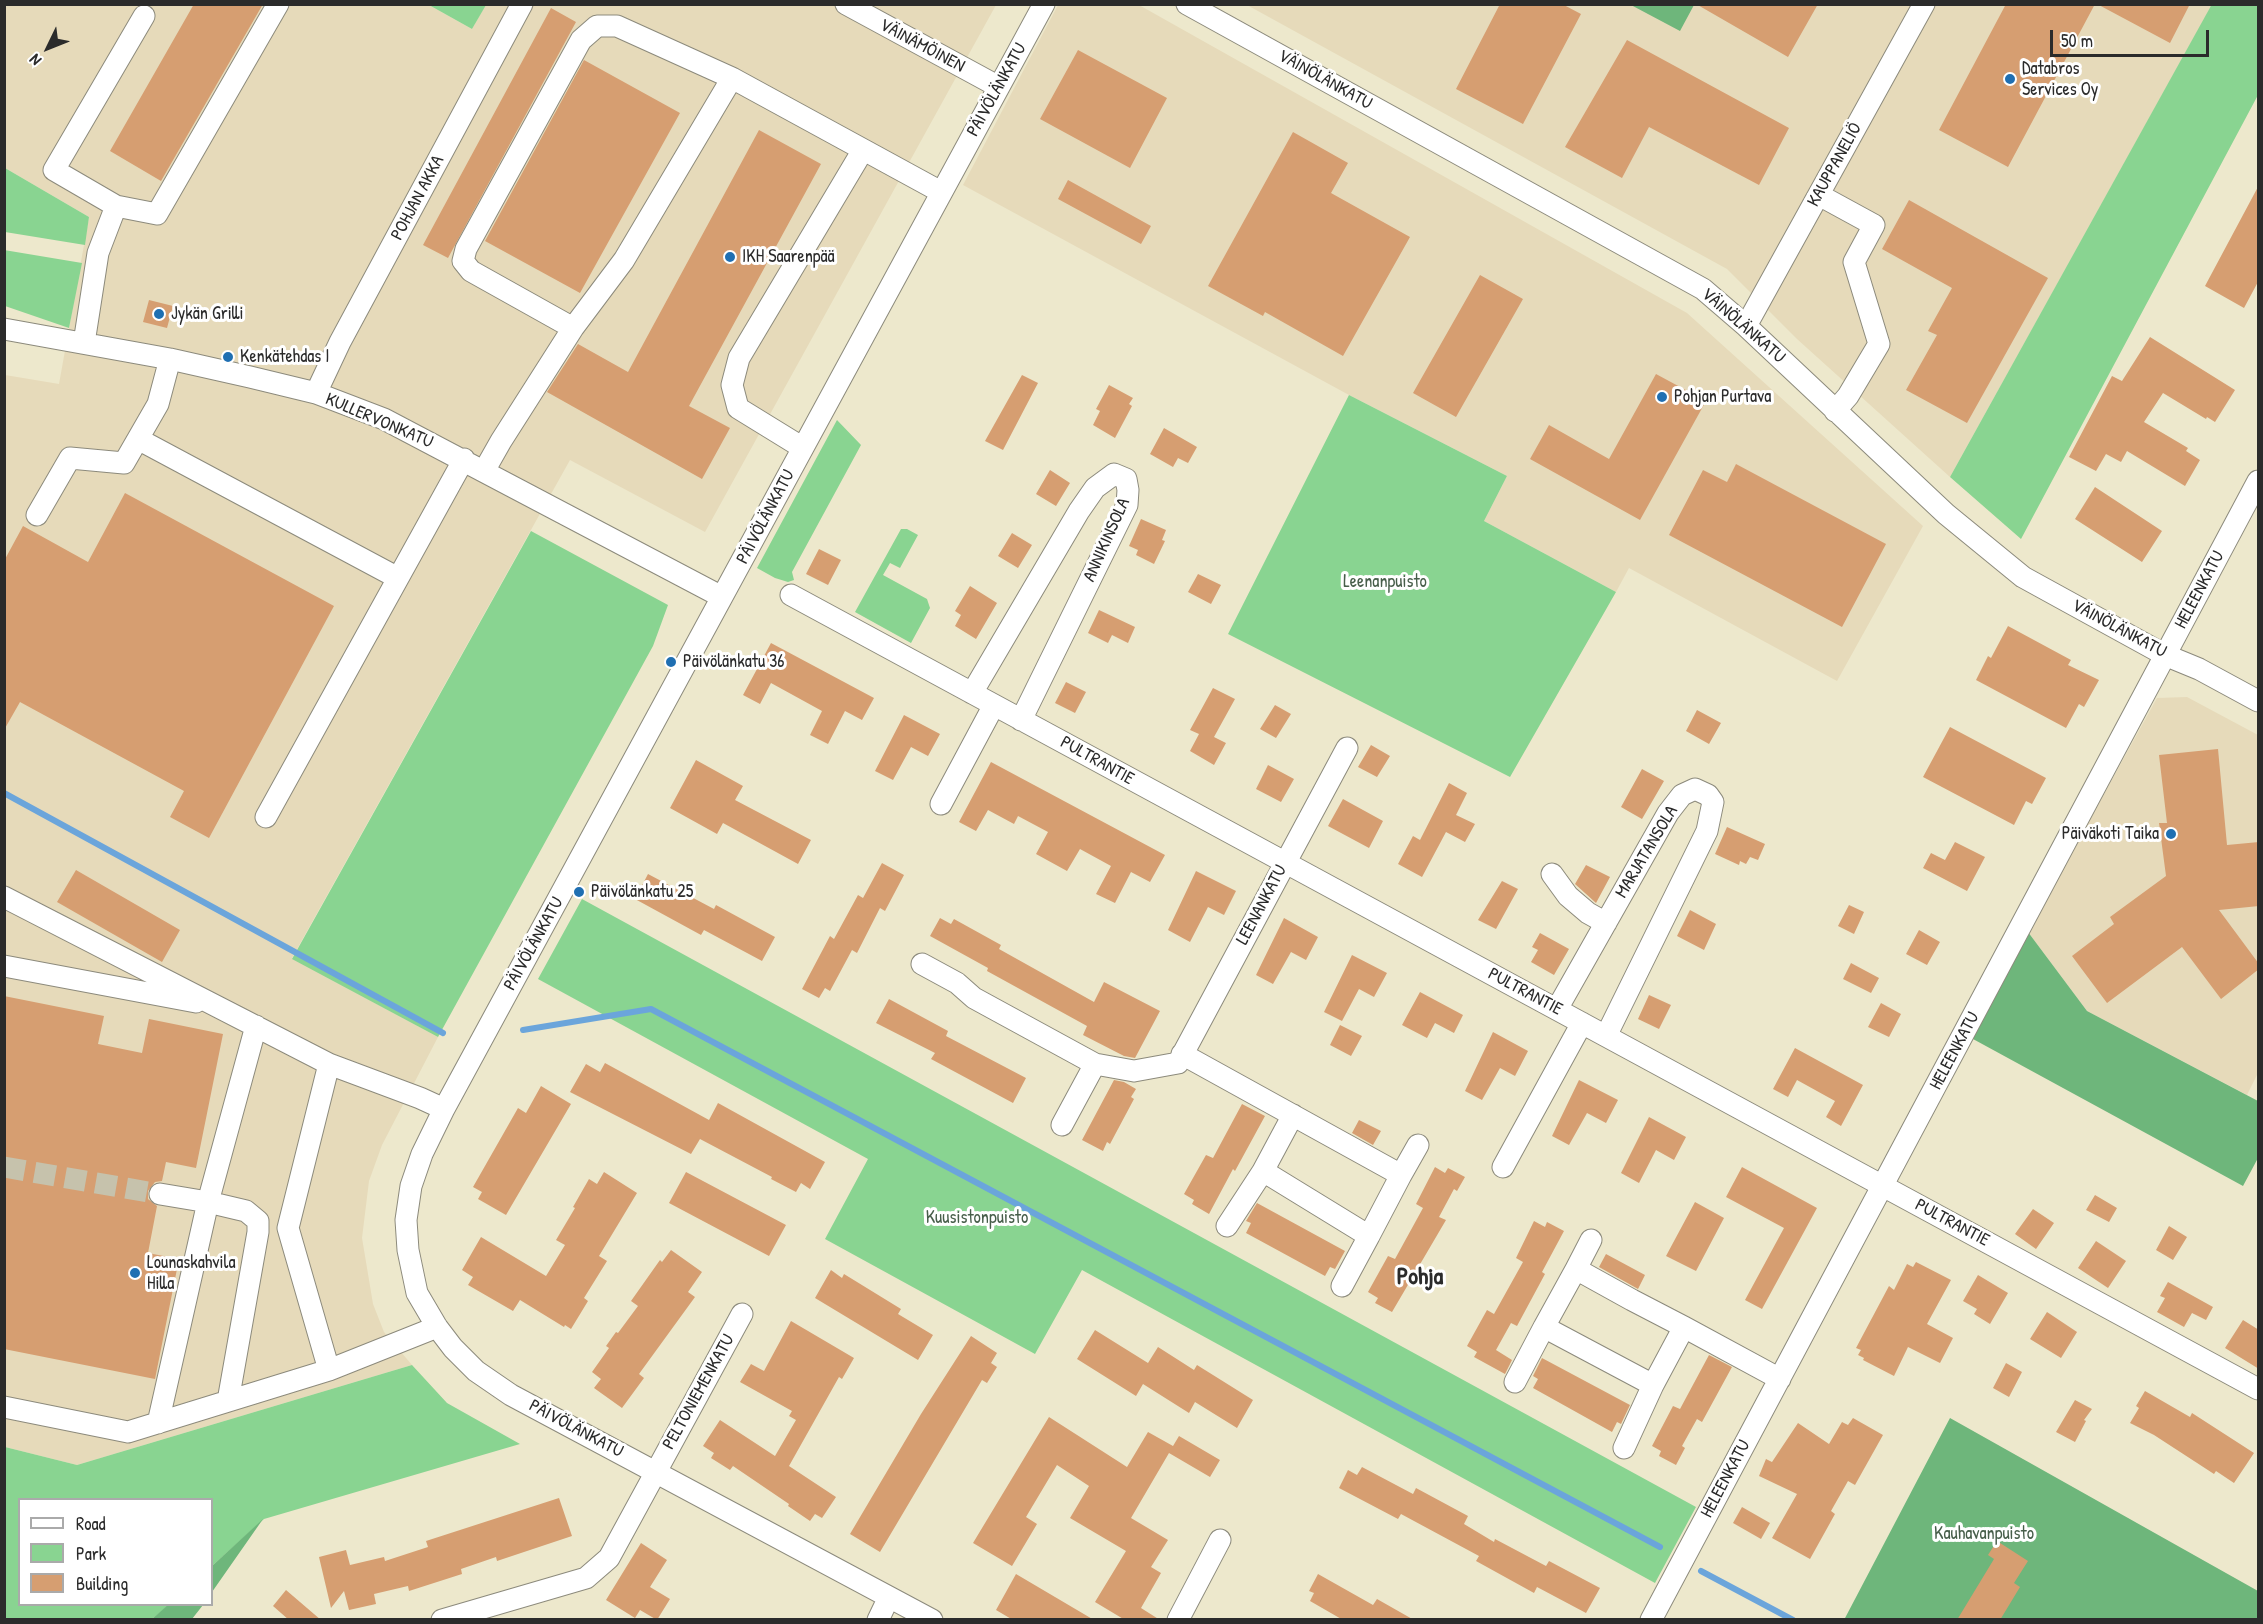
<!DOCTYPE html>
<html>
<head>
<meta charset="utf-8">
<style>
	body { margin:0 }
	#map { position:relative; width:2263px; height:1624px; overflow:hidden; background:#ede8cc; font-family:"Patrick Hand",sans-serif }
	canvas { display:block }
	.frame { position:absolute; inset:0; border:6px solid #2b2b2b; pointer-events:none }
	.legend { position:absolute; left:18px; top:1498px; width:195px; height:108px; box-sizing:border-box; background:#fff; border:2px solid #aaa; margin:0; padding:8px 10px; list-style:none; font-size:18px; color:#2b2b2b }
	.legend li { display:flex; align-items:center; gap:12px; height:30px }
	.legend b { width:30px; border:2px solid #aaa }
	.north { position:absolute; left:18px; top:18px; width:60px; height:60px; -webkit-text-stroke:4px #fff; paint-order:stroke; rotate:227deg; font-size:16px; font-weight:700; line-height:24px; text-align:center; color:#2b2b2b }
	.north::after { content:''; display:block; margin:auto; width:21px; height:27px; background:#2b2b2b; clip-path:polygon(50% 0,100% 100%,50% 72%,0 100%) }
	.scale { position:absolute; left:2050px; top:30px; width:159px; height:27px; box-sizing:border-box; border:3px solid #2b2b2b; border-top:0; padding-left:8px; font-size:18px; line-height:21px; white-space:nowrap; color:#2b2b2b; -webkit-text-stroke:4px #fff; paint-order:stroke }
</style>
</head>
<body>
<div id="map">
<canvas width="2263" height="1624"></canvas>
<div class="frame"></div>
<ul class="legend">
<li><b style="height:8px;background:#fff"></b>Road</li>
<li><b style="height:16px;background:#89d491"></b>Park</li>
<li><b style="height:16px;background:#d69e71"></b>Building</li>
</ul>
<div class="north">N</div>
<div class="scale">50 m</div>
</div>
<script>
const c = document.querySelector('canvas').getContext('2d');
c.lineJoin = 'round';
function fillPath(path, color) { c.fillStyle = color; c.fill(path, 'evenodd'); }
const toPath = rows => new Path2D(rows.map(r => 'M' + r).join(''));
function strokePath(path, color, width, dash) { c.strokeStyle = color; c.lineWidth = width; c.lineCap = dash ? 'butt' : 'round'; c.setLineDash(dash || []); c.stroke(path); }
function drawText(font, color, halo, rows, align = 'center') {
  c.font = font + ' "Patrick Hand",sans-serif'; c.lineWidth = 6; c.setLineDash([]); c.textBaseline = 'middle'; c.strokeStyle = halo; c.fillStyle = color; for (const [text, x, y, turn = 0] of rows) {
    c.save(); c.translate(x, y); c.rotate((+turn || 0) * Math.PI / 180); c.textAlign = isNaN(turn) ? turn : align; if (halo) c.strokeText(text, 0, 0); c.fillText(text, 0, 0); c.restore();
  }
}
fillPath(toPath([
	[486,4,996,5,705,532,570,460,292,958,438,1037,382,1145,369,1181,362,1238,373,1304,384,1332,412,1365,77,1465,5,1447,5,375,59,384,89,217,5,168,5,5,429,5,472,29],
	[1058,5,1139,5,1687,313,1923,526,1837,681,1629,568,1616,592,1484,521,1507,476,1349,395,963,185],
	[1247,5,2212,5,1950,477,1797,339,1727,269],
	[2187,697,2258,735,2258,1073,2247,1095,2087,1011,2028,932,2157,698]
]), '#e6daba');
fillPath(toPath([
	[2212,4,2258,5,2258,95,2021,539,1950,477],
	[429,5,486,5,472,29],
	[5,168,89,217,85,245,5,232],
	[4,250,82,263,69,328,5,306],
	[1349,395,1507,476,1484,521,1616,592,1510,777,1228,634],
	[837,420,861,445,792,572,794,580,788,582,775,578,757,568],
	[901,529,907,529,918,535,900,568,890,563,883,575,927,599,930,608,911,643,855,612],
	[531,531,668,605,653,646,438,1037,292,959],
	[582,899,1696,1507,1655,1583,1082,1270,1035,1354,825,1239,868,1159,538,979],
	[412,1365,447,1403,520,1444,264,1519,212,1566,212,1500,20,1500,20,1604,169,1605,152,1619,5,1620,5,1447,77,1465]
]), '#89d491');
fillPath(toPath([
	[1631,5,1694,4,1694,5,1680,31],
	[2028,932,2087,1011,2258,1101,2258,1158,2243,1186,1973,1039],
	[1950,1418,2258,1591,2258,1619,1844,1620],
	[263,1519,212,1592,212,1566],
	[169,1604,203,1604,203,1605,192,1619,152,1619]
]), '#6eb67b');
strokePath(toPath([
	[4,793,443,1033],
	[523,1030,651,1009,1660,1547],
	[1701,1571,1793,1620]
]), '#6ba5db', 6);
fillPath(toPath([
	[194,4,263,4,161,181,110,151],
	[1500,4,1562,4,1581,14,1523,124,1456,89],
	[1696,4,1818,4,1788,57],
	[2006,4,2095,4,2008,167,1939,130],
	[2097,4,2190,4,2170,43],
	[551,8,576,22,448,258,423,245],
	[1627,40,1789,128,1759,185,1649,127,1622,178,1565,147],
	[1078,50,1167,98,1130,168,1040,119],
	[584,60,680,113,580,293,485,241],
	[759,130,821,164,689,406,730,428,702,479,547,392,578,344,628,372],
	[1293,132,1348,163,1331,193,1410,237,1343,356,1265,312,1263,316,1208,286],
	[1068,180,1151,226,1141,244,1058,199],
	[2259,185,2259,280,2244,308,2205,286],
	[1909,200,2048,278,1967,423,1906,390,1937,335,1928,331,1952,288,1882,249],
	[1480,275,1523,299,1456,417,1413,393],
	[149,300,173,306,167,328,143,322],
	[2150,337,2235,390,2215,422,2207,417,2206,419,2163,393,2144,422,2188,448,2186,451,2200,460,2185,486,2127,451,2121,462,2106,454,2096,471,2069,457,2112,376,2122,381],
	[1656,374,1706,401,1640,520,1530,459,1549,425,1609,459],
	[1022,375,1038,383,1003,450,985,441],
	[1109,385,1133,398,1129,404,1132,406,1115,438,1093,425,1100,411,1096,409],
	[1164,428,1197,447,1188,463,1178,458,1173,467,1150,454],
	[1736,464,1886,544,1842,627,1669,535,1703,470,1727,482],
	[1050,470,1070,483,1056,506,1036,494],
	[2095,487,2162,531,2142,562,2075,519],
	[125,493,334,606,209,838,170,817,184,791,20,702,4,730,4,561,23,526,88,562],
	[1141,519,1166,530,1162,540,1165,541,1154,564,1136,555,1138,550,1129,546],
	[1012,533,1032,545,1018,568,998,556],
	[819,549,841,560,828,585,806,574],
	[1198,574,1221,585,1211,604,1188,592],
	[970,586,997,603,976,639,955,626,961,615,955,611],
	[1099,610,1135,627,1128,643,1112,635,1108,643,1088,633],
	[2008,626,2071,660,2068,665,2099,680,2084,707,2079,704,2066,728,1976,680,1988,656,1991,658],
	[771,643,874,698,862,720,845,711,828,744,810,735,822,711,771,683,760,704,743,695],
	[1066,682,1086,692,1075,713,1055,703],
	[1213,688,1235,699,1214,737,1226,743,1214,765,1190,751,1199,734,1190,730],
	[1275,705,1291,714,1276,738,1260,729],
	[1697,710,1721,723,1709,744,1686,731],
	[904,715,940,734,928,756,911,747,893,780,875,771],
	[1950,727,2046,778,2032,804,2026,801,2014,825,1923,777],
	[1371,745,1390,756,1377,777,1358,767],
	[2218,749,2227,845,2259,842,2259,906,2219,910,2259,964,2259,969,2221,999,2182,947,2107,1003,2072,956,2114,924,2110,917,2166,876,2159,823,2167,823,2159,755],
	[696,760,743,786,735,800,811,840,798,864,723,823,717,834,670,808],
	[991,762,1165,855,1150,882,1131,872,1115,903,1096,894,1111,866,1080,849,1067,871,1036,854,1048,832,1018,816,1014,824,988,810,976,831,959,822],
	[1268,765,1294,779,1281,802,1256,789],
	[1642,769,1664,781,1642,819,1621,807],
	[1449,783,1467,793,1456,815,1475,824,1465,842,1446,832,1422,877,1398,864,1413,836,1420,840],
	[1343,799,1383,821,1369,848,1328,826],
	[1727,827,1765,844,1758,860,1750,857,1746,864,1740,861,1739,865,1715,854],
	[1955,842,1985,857,1967,891,1923,868,1931,853,1945,860],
	[882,863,904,875,885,911,880,908,857,953,852,950,830,991,825,988,819,998,802,989,830,936,834,939,858,895,863,898],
	[1586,865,1610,877,1596,903,1575,884],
	[76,870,180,930,162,962,57,902],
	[1196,871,1236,891,1224,915,1208,907,1190,942,1168,930],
	[648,874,714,909,716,905,775,937,762,961,704,930,701,935,635,899],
	[1502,881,1518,889,1496,929,1478,920],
	[1849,905,1864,912,1854,934,1838,926],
	[1690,910,1716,924,1704,950,1677,936],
	[940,918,951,924,954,919,1001,945,999,949,1094,1002,1104,982,1160,1011,1135,1058,1124,1056,1083,1035,1087,1026,987,971,988,968,930,936],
	[1284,918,1318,937,1306,960,1291,952,1273,984,1256,975],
	[1919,930,1940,942,1927,965,1906,954],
	[1540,933,1569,949,1554,975,1531,962,1538,950,1532,947],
	[1352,955,1387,973,1374,997,1359,989,1342,1021,1324,1012],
	[1851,963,1879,978,1871,993,1843,979],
	[1420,992,1463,1015,1454,1033,1435,1023,1427,1038,1402,1025],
	[1649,995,1671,1005,1659,1029,1638,1019],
	[4,996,104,1016,98,1044,142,1053,149,1019,223,1034,196,1168,166,1162,162,1181,155,1182,148,1191,148,1199,157,1206,148,1253,179,1259,155,1379,4,1349],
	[889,999,948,1031,946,1036,1026,1078,1013,1103,931,1059,935,1053,876,1023],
	[1881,1003,1901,1014,1889,1037,1868,1027],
	[1340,1025,1362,1036,1351,1056,1330,1045],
	[1493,1032,1528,1051,1515,1076,1500,1068,1482,1100,1465,1091],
	[1795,1048,1863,1085,1841,1126,1826,1117,1835,1101,1797,1080,1788,1097,1773,1089],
	[605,1063,709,1120,718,1103,825,1162,810,1189,801,1183,796,1192,771,1179,772,1177,700,1139,691,1154,570,1092,586,1064,600,1072],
	[1114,1080,1124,1082,1136,1089,1131,1097,1134,1099,1110,1144,1107,1142,1103,1151,1082,1140],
	[1579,1080,1618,1100,1606,1123,1587,1113,1569,1145,1552,1136],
	[541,1086,571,1104,506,1215,478,1199,482,1192,473,1187,518,1108,526,1113],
	[1242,1104,1265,1116,1235,1171,1233,1169,1209,1214,1192,1204,1194,1200,1184,1194,1206,1155,1213,1158],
	[1649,1117,1686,1137,1674,1160,1656,1150,1639,1183,1621,1173],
	[1359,1120,1381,1131,1373,1145,1352,1133],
	[1435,1167,1445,1173,1448,1168,1465,1177,1457,1191,1454,1189,1439,1217,1446,1220,1392,1312,1375,1303,1378,1298,1368,1292,1388,1256,1395,1259,1423,1208,1416,1204],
	[1742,1167,1817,1208,1762,1309,1745,1300,1784,1228,1726,1197],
	[604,1172,637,1193,599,1256,607,1261,584,1298,588,1301,571,1329,565,1325,564,1327,520,1300,513,1311,468,1285,473,1277,462,1270,481,1237,546,1276,565,1245,556,1240,575,1208,573,1207,589,1179,597,1184],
	[686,1172,786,1225,769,1256,669,1203],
	[2095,1195,2117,1208,2109,1222,2086,1210],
	[1695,1202,1724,1218,1696,1271,1666,1256],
	[1257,1203,1345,1251,1335,1269,1330,1267,1325,1276,1246,1233,1251,1223,1246,1221],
	[2033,1209,2054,1223,2036,1249,2015,1234],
	[1534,1221,1545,1227,1547,1222,1564,1231,1542,1272,1545,1274,1517,1326,1511,1323,1496,1350,1512,1360,1505,1374,1474,1357,1477,1352,1467,1346,1487,1310,1494,1314,1523,1262,1516,1258],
	[2169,1226,2187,1237,2173,1260,2156,1250],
	[2096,1241,2126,1261,2108,1288,2078,1268],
	[671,1250,702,1272,688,1292,695,1297,639,1374,644,1378,622,1408,594,1388,601,1379,592,1372,609,1348,606,1346,616,1332,618,1333,638,1306,631,1301,660,1260,662,1262],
	[1606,1254,1645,1275,1638,1289,1599,1267],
	[1916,1262,1951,1280,1927,1324,1953,1338,1940,1363,1908,1347,1894,1376,1863,1360,1864,1358,1858,1355,1861,1350,1856,1348,1889,1286,1894,1290,1907,1264,1913,1267],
	[831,1270,842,1278,844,1274,901,1309,898,1314,933,1335,918,1360,815,1298],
	[1978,1275,2008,1293,1990,1324,1974,1314,1977,1309,1963,1301],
	[2168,1282,2213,1307,2206,1320,2192,1313,2184,1327,2157,1312,2165,1298,2160,1296],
	[2047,1312,2077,1332,2061,1358,2030,1339],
	[2243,1320,2259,1330,2259,1369,2225,1348],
	[791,1321,854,1358,842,1379,839,1377,789,1466,836,1497,822,1518,815,1514,810,1521,788,1506,789,1504,733,1466,730,1470,711,1458,714,1453,703,1446,720,1420,775,1456,796,1420,789,1416,792,1411,740,1382,751,1364,764,1371],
	[1095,1330,1148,1363,1158,1347,1194,1370,1197,1365,1253,1400,1237,1428,1195,1402,1189,1413,1143,1384,1136,1396,1077,1359],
	[971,1336,997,1353,991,1363,997,1367,987,1383,982,1380,880,1552,850,1534,921,1414],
	[1709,1355,1732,1367,1702,1422,1697,1419,1682,1446,1685,1448,1676,1465,1659,1456,1661,1451,1652,1446,1673,1406,1680,1409],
	[1542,1358,1630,1405,1621,1424,1617,1422,1612,1432,1533,1388,1538,1379,1533,1376],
	[2006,1363,2022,1372,2009,1397,1993,1388],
	[2145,1391,2190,1417,2192,1413,2254,1453,2234,1483,2216,1471,2214,1474,2154,1435,2130,1423,2139,1408,2136,1406],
	[2075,1400,2092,1409,2084,1420,2086,1421,2075,1442,2056,1432],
	[1049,1417,1127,1467,1148,1432,1173,1446,1179,1436,1220,1460,1210,1477,1169,1453,1131,1518,1168,1540,1151,1567,1161,1573,1141,1608,1160,1620,1125,1620,1095,1602,1126,1551,1070,1518,1089,1486,1057,1465,1026,1517,1037,1524,1012,1566,973,1543],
	[1853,1418,1883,1435,1855,1485,1848,1481,1831,1511,1835,1514,1810,1559,1772,1538,1797,1494,1759,1476,1766,1459,1772,1462,1798,1423,1829,1444,1842,1422,1848,1425],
	[1362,1467,1413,1494,1416,1488,1468,1516,1464,1524,1494,1542,1495,1539,1546,1566,1549,1561,1600,1588,1586,1613,1537,1587,1534,1593,1476,1561,1479,1556,1401,1514,1398,1519,1339,1488,1348,1470,1357,1475],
	[559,1498,572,1536,497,1561,496,1557,461,1569,462,1574,409,1591,408,1586,374,1594,376,1604,349,1610,344,1591,331,1608,319,1557,346,1550,350,1565,384,1557,385,1561,428,1547,426,1541],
	[1742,1507,1770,1523,1761,1539,1733,1523],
	[1997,1541,2028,1561,2014,1583,2020,1587,2000,1620,1957,1620,1994,1559,1988,1555],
	[641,1543,667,1560,650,1587,670,1599,657,1620,640,1610,635,1618,606,1600],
	[1016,1574,1094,1620,1013,1620,996,1610],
	[1318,1574,1373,1605,1377,1599,1414,1620,1343,1620,1310,1601,1314,1593,1309,1591],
	[286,1590,321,1620,289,1620,273,1606]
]), '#d69e71');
strokePath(toPath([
	[4,1167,160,1194]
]), '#c6c2ac', 21, [21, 10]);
const minor = toPath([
	[846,4,999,87],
	[1187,4,1703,289,1746,326,1946,514,2023,577,2165,655,2199,669,2258,701],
	[1819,195,1874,225,1854,262,1879,344,1848,396,1835,411],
	[116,206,157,214,278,4],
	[1746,326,1924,4],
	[573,328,471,271,463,261,466,249,581,40,597,26,617,26,732,78,941,192],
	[4,329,170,359,250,377,316,393,384,419,722,597],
	[84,343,98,253,116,206,54,170,144,16],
	[316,393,340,342,522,4],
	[138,439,398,578],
	[803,448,738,408,732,385,739,358,863,150],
	[484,471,501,441,573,328,624,260,732,78],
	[37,515,70,458,124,463,158,404,170,359],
	[791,595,2258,1389],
	[972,693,1079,511,1095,488,1114,474,1126,479,1128,490,1127,505,1021,720],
	[941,804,994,705],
	[266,817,464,459],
	[1552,874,1568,896,1588,913,1606,923],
	[4,897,329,1064,420,1098,444,1109],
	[922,964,957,983,974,998,1095,1064,1134,1071,1178,1063,1347,748],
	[4,966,196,1002],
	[1557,1009,1668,813,1682,795,1695,789,1708,795,1713,802,1707,831,1606,1036],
	[1182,1054,1401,1175,1369,1236,1263,1171,1293,1115],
	[1062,1125,1095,1064],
	[1503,1167,1582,1023],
	[1401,1175,1418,1145],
	[160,1194,208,1202,246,1211,258,1221,258,1232,228,1401],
	[1227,1226,1263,1171],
	[1576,1269,1591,1240],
	[1342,1286,1369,1236],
	[1684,1327,1653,1385,1544,1327,1576,1269,1632,1300,1684,1327,1780,1379],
	[329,1370,288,1228,329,1064],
	[1515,1382,1544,1327],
	[4,1407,128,1432,329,1370,437,1327],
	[158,1423,208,1202,256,1026],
	[1624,1448,1653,1385],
	[442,1620,586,1578,609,1558,742,1314],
	[878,1620,889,1597],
	[932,1620,511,1395,476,1371,453,1348,437,1327,417,1293,408,1250,406,1220,411,1186,422,1154,444,1109,1044,4],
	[1178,1620,1220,1540],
	[1651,1620,2258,481]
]);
strokePath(minor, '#8c8a7c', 23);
strokePath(minor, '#fff', 21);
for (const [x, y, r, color] of [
	[2010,79,6,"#1f6fb2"],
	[730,257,6,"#1f6fb2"],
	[159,314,6,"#1f6fb2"],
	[228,357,6,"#1f6fb2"],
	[1662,397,6,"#1f6fb2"],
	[671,662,6,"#1f6fb2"],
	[2171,834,6,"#1f6fb2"],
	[579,892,6,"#1f6fb2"],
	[135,1273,6,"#1f6fb2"]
]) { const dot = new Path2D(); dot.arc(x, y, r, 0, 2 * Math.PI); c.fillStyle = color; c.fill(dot); strokePath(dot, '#fff', 2); }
drawText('18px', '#2b2b2b', '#fff', [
	["VÄINÄMÖINEN",922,46,28],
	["VÄINÖLÄNKATU",1325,80,29],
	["PÄIVÖLÄNKATU",997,90,-61],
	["KAUPPANELIÖ",1835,165,-61],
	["POHJAN AKKA",418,198,-62],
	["VÄINÖLÄNKATU",1743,326,41],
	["KULLERVONKATU",379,421,23],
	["PÄIVÖLÄNKATU",766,517,-62],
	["ANNIKINSOLA",1107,540,-66],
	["HELEENKATU",2200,590,-62],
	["VÄINÖLÄNKATU",2119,629,28],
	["PULTRANTIE",1097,761,29],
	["MARJATANSOLA",1647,852,-59],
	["LEENANKATU",1262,905,-62],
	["PÄIVÖLÄNKATU",534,944,-61],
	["PULTRANTIE",1525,992,28],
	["HELEENKATU",1955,1051,-62],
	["PULTRANTIE",1952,1223,28],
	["PELTONIEMENKATU",699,1392,-61],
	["PÄIVÖLÄNKATU",576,1429,28],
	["HELEENKATU",1726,1479,-62]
]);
drawText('18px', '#2b2b2b', '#fff', [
	["Databros",2022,69],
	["Services Oy",2022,90],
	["IKH Saarenpää",742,257],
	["Jykän Grilli",171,314],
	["Kenkätehdas I",240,357],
	["Pohjan Purtava",1674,397],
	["Päivölänkatu 36",683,662],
	["Päiväkoti Taika",2159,834,"right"],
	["Päivölänkatu 25",591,892],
	["Lounaskahvila",147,1263],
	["Hilla",147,1284]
], 'left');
drawText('18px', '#475e4a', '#fff', [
	["Leenanpuisto",1385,582],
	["Kuusistonpuisto",977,1218],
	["Kauhavanpuisto",1984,1534]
]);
drawText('bold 24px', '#2b2b2b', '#fff', [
	["Pohja",1420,1278]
]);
</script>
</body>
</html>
